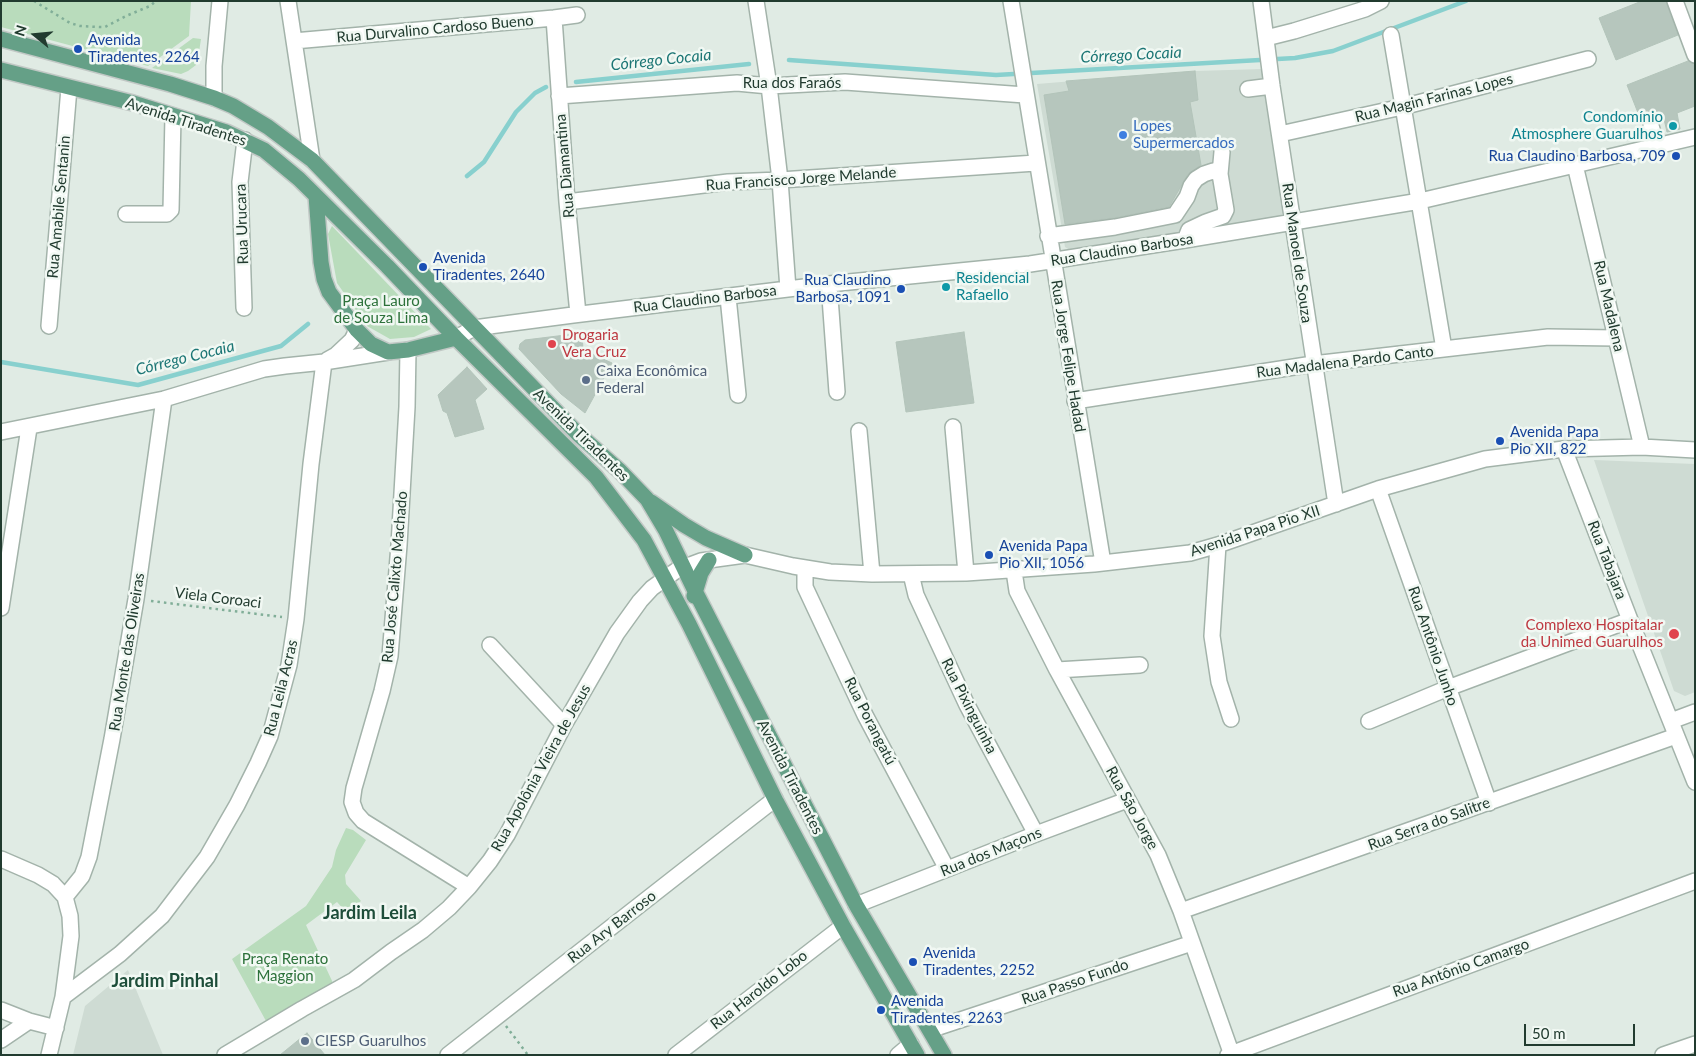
<!DOCTYPE html>
<html>
<head>
<meta charset="utf-8">
<style>
	body { margin:0 }
	#map { position:relative; width:1696px; height:1056px; overflow:hidden; background:#e0ebe4; font-family:Lato,sans-serif }
	canvas { display:block }
	.frame { position:absolute; inset:0; border:2px solid #213b2f; pointer-events:none }
	.north { position:absolute; left:10px; top:10px; width:50px; height:50px; -webkit-text-stroke:4px #f1f8f3; paint-order:stroke; rotate:287deg; font-size:14px; font-weight:700; line-height:20px; text-align:center; color:#213b2f }
	.north::after { content:''; display:block; margin:auto; width:18px; height:22px; background:#213b2f; clip-path:polygon(50% 0,100% 100%,50% 72%,0 100%) }
	.scale { position:absolute; left:1524px; top:1024px; width:111px; height:22px; box-sizing:border-box; border:2px solid #213b2f; border-top:0; padding-left:6px; font-size:15px; line-height:18px; white-space:nowrap; color:#213b2f; -webkit-text-stroke:4px #f1f8f3; paint-order:stroke }
</style>
</head>
<body>
<div id="map">
<canvas width="1696" height="1056"></canvas>
<div class="frame"></div>
<div class="north">N</div>
<div class="scale">50 m</div>
</div>
<script>
const c = document.querySelector('canvas').getContext('2d');
c.lineJoin = 'round';
function fillPath(path, color) { c.fillStyle = color; c.fill(path, 'evenodd'); }
const toPath = rows => new Path2D(rows.map(r => 'M' + r).join(''));
function strokePath(path, color, width, dash) { c.strokeStyle = color; c.lineWidth = width; c.lineCap = dash ? 'butt' : 'round'; c.setLineDash(dash || []); c.stroke(path); }
function drawText(font, color, halo, rows, align = 'center') {
  c.font = font + ' Lato,sans-serif'; c.lineWidth = 5; c.setLineDash([]); c.textBaseline = 'middle'; c.strokeStyle = halo; c.fillStyle = color; for (const [text, x, y, turn = 0] of rows) {
    c.save(); c.translate(x, y); c.rotate((+turn || 0) * Math.PI / 180); c.textAlign = isNaN(turn) ? turn : align; if (halo) c.strokeText(text, 0, 0); c.fillText(text, 0, 0); c.restore();
  }
}
fillPath(toPath([
	[1263,69,1284,210,1282,215,1277,218,1071,251,1065,247,1037,84,1195,71],
	[1594,460,1695,464,1695,692,1685,696,1674,691],
	[128,970,163,1055,73,1055,85,1006]
]), '#cedbd3');
fillPath(toPath([
	[1,1,191,1,189,36,148,66,1,27],
	[193,38,201,39,199,52,196,65,188,71,181,74,152,68],
	[332,226,431,329,414,337,390,339,367,326,337,283,328,234],
	[346,828,353,830,366,840,345,875,346,884,361,901,347,913,337,902,306,925,333,983,266,1021,232,959,306,906,332,867,336,850]
]), '#b9dcbc');
strokePath(toPath([
	[789,60,996,75,1295,58,1333,51,1466,1],
	[576,82,749,64],
	[467,176,484,162,516,112,535,93,546,87],
	[1,362,138,385,281,346,308,324]
]), '#88d0ce', 4.5);
const building = toPath([
	[1642,1,1666,1,1678,35,1616,60,1599,18,1642,1],
	[1688,61,1695,64,1695,106,1677,113,1680,129,1667,132,1664,119,1659,121,1653,117,1645,119,1642,123,1627,85,1688,61],
	[1195,71,1198,100,1190,102,1201,165,1188,174,1169,207,1113,218,1065,224,1044,95,1069,91,1066,81,1195,71],
	[964,332,974,403,906,412,896,342,964,332],
	[582,333,583,350,612,363,585,413,561,394,519,349,520,344,525,340,582,333],
	[467,367,487,389,475,400,484,429,455,437,447,413,443,411,438,395,467,367],
	[307,1033,325,1055,280,1055,307,1033]
]);
fillPath(building, '#b6c6bd');
strokePath(building, '#b3c4ba', 1);
const minor = toPath([
	[288,1,312,160],
	[756,1,769,86,780,180,788,289],
	[1011,1,1103,563],
	[1261,1,1272,86,1336,504],
	[1675,1,1695,55],
	[554,18,567,202,578,314],
	[1391,35,1444,349],
	[1266,38,1294,31,1365,9,1381,1],
	[294,41,554,18,577,15],
	[1248,89,1272,86],
	[559,96,737,83,769,86,845,82,1025,95],
	[214,98,214,66,220,1],
	[1651,126,1657,146],
	[1280,134,1402,107,1588,59],
	[1575,165,1642,447],
	[567,202,728,182,780,180,1036,163],
	[126,214,167,214,171,210,173,116],
	[1048,236,1115,227,1175,215,1187,197,1191,186,1196,179,1204,174,1213,171,1220,174],
	[1185,240,1189,230,1206,222,1223,216,1226,210,1220,174,1222,152],
	[829,284,837,392],
	[728,297,738,395],
	[244,308,240,182,245,140],
	[49,326,69,88],
	[456,338,474,328,573,315,829,284,1030,264,1185,240,1420,201,1695,137],
	[408,350,407,407,399,545,390,656,382,691,354,788,352,802,356,813,363,821,469,887],
	[327,360,336,355,352,340,357,330],
	[1075,401,1313,364,1548,337,1616,338],
	[953,427,966,573],
	[859,431,872,574],
	[1,432,164,399,264,369,285,366,324,362,388,352],
	[1564,449,1630,620,1695,782],
	[1378,489,1489,803],
	[1218,545,1212,636,1219,682,1231,719],
	[805,568,805,587,865,715,947,869],
	[1014,571,1017,591,1057,670,1158,855,1181,911,1232,1055],
	[911,574,916,595,967,705,1036,834],
	[1,608,29,428],
	[490,645,564,725],
	[1057,670,1140,665],
	[1369,721,1448,688,1630,620],
	[1671,721,1695,712],
	[1,859,38,875,53,884,65,897,70,916,71,936,63,997,49,1055],
	[65,897,82,876,89,857,112,739,136,599,164,399],
	[856,905,1036,834,1127,800],
	[1181,911,1676,736],
	[63,997,120,954,162,916,207,857,237,805,258,763,270,736,289,665,296,619,311,464,324,362],
	[1,1010,29,1021,56,1028],
	[930,1030,1192,943],
	[1,1040,29,1021],
	[225,1055,302,1009,354,980,391,952,423,930,449,908,469,887,490,861,507,835,564,725,617,633,640,601,652,588,677,570,701,561,745,555,793,566,830,572,872,574,966,573,1094,564,1190,553,1218,545,1378,489,1485,459,1564,449,1642,447,1695,450],
	[448,1055,775,799],
	[676,1055,843,926],
	[898,1055,911,1044],
	[1228,1055,1695,881],
	[1663,1055,1695,1044]
]);
const major = toPath([
	[1,39,170,84,214,98,233,106,268,127,312,160,578,434,620,471,647,499,666,531,695,591,856,905,944,1055],
	[1,70,133,103,226,132,264,150,299,179,387,266,456,338,596,477,644,540,689,624,775,799,843,926,917,1055],
	[316,196,321,262,324,279,329,292,357,330,371,344,388,352,408,350,456,338],
	[651,502,684,525,706,538,745,555],
	[694,596,701,573,709,560]
]);
strokePath(minor, '#a3b3aa', 18);
strokePath(major, '#c1c8c5', 18);
strokePath(toPath([
	[34,1,70,23,80,26,99,27,105,27,126,16,150,6,156,1],
	[151,601,282,617],
	[506,1026,528,1055]
]), '#81ae98', 2.5, [2.5, 4]);
strokePath(minor, '#fff', 15);
strokePath(major, '#65a087', 15);
for (const [x, y, r, color] of [
	[78,49,5,"#1a4fb4"],
	[1673,126,5,"#0f9aa8"],
	[1123,135,5,"#3f7fe0"],
	[1676,156,5,"#1a4fb4"],
	[423,267,5,"#1a4fb4"],
	[946,287,5,"#0f9aa8"],
	[901,289,5,"#1a4fb4"],
	[552,344,5,"#e0444e"],
	[586,380,5,"#5c6f8a"],
	[1500,441,5,"#1a4fb4"],
	[989,555,5,"#1a4fb4"],
	[1674,634,6,"#e0444e"],
	[913,962,5,"#1a4fb4"],
	[881,1010,5,"#1a4fb4"],
	[305,1041,5,"#5c6f8a"]
]) { const dot = new Path2D(); dot.arc(x, y, r, 0, 2 * Math.PI); c.fillStyle = color; c.fill(dot); strokePath(dot, '#f1f8f3', 2); }
drawText('15px', '#213b2f', '#f1f8f3', [
	["Rua Durvalino Cardoso Bueno",435,29,-5],
	["Rua dos Faraós",792,83],
	["Rua Magin Farinas Lopes",1434,98,-14],
	["Avenida Tiradentes",186,122,18],
	["Rua Diamantina",565,166,-95],
	["Rua Francisco Jorge Melande",801,179,-4],
	["Rua Amabile Sentanin",59,207,-85],
	["Rua Urucara",242,224,-92],
	["Rua Claudino Barbosa",1122,250,-9],
	["Rua Manoel de Souza",1297,253,82],
	["Rua Claudino Barbosa",705,299,-7],
	["Rua Madalena",1609,306,77],
	["Rua Jorge Felipe Hadad",1068,356,81],
	["Rua Madalena Pardo Canto",1345,362,-7],
	["Avenida Tiradentes",581,435,44],
	["Avenida Papa Pio XII",1255,531,-18],
	["Rua Tabajara",1607,560,69],
	["Rua José Calixto Machado",395,577,-85],
	["Viela Coroaci",218,598,7],
	["Rua Antônio Junho",1433,646,71],
	["Rua Monte das Oliveiras",127,652,-81],
	["Rua Leila Acras",281,688,-76],
	["Rua Pixinguinha",969,706,63],
	["Rua Porangatú",870,721,63],
	["Rua Apolônia Vieira de Jesus",541,768,-61],
	["Avenida Tiradentes",790,777,63],
	["Rua São Jorge",1132,808,61],
	["Rua Serra do Salitre",1429,824,-20],
	["Rua dos Maçons",991,852,-22],
	["Rua Ary Barroso",612,927,-38],
	["Rua Antônio Camargo",1461,968,-20],
	["Rua Passo Fundo",1075,982,-19],
	["Rua Haroldo Lobo",759,990,-38]
]);
drawText('15px', '#164399', '#f1f8f3', [
	["Avenida",88,40],
	["Tiradentes, 2264",88,57],
	["Rua Claudino Barbosa, 709",1666,156,"right"],
	["Avenida",433,258],
	["Tiradentes, 2640",433,275],
	["Rua Claudino",891,280,"right"],
	["Barbosa, 1091",891,297,"right"],
	["Avenida Papa",1510,432],
	["Pio XII, 822",1510,449],
	["Avenida Papa",999,546],
	["Pio XII, 1056",999,563],
	["Avenida",923,953],
	["Tiradentes, 2252",923,970],
	["Avenida",891,1001],
	["Tiradentes, 2263",891,1018]
], 'left');
drawText('15px', '#0d838f', '#f1f8f3', [
	["Condomínio",1663,117],
	["Atmosphere Guarulhos",1663,134],
	["Residencial",956,278,"left"],
	["Rafaello",956,295,"left"]
], 'right');
drawText('15px', '#366cbe', '#f1f8f3', [
	["Lopes",1133,126],
	["Supermercados",1133,143]
], 'left');
drawText('15px', '#2c713a', '#f1f8f3', [
	["Praça Lauro",381,301],
	["de Souza Lima",381,318],
	["Praça Renato",285,959],
	["Maggion",285,976]
]);
drawText('15px', '#be3a42', '#f1f8f3', [
	["Drogaria",562,335],
	["Vera Cruz",562,352],
	["Complexo Hospitalar",1663,625,"right"],
	["da Unimed Guarulhos",1663,642,"right"]
], 'left');
drawText('15px', '#4e5e75', '#f1f8f3', [
	["Caixa Econômica",596,371],
	["Federal",596,388],
	["CIESP Guarulhos",315,1041]
], 'left');
drawText('italic 16px', '#1c7675', '#f1f8f3', [
	["Córrego Cocaia",1131,55,-3],
	["Córrego Cocaia",661,60,-6],
	["Córrego Cocaia",185,358,-14]
]);
drawText('bold 18px', '#1d4d39', '#f1f8f3', [
	["Jardim Leila",370,913],
	["Jardim Pinhal",165,981]
]);
</script>
</body>
</html>
